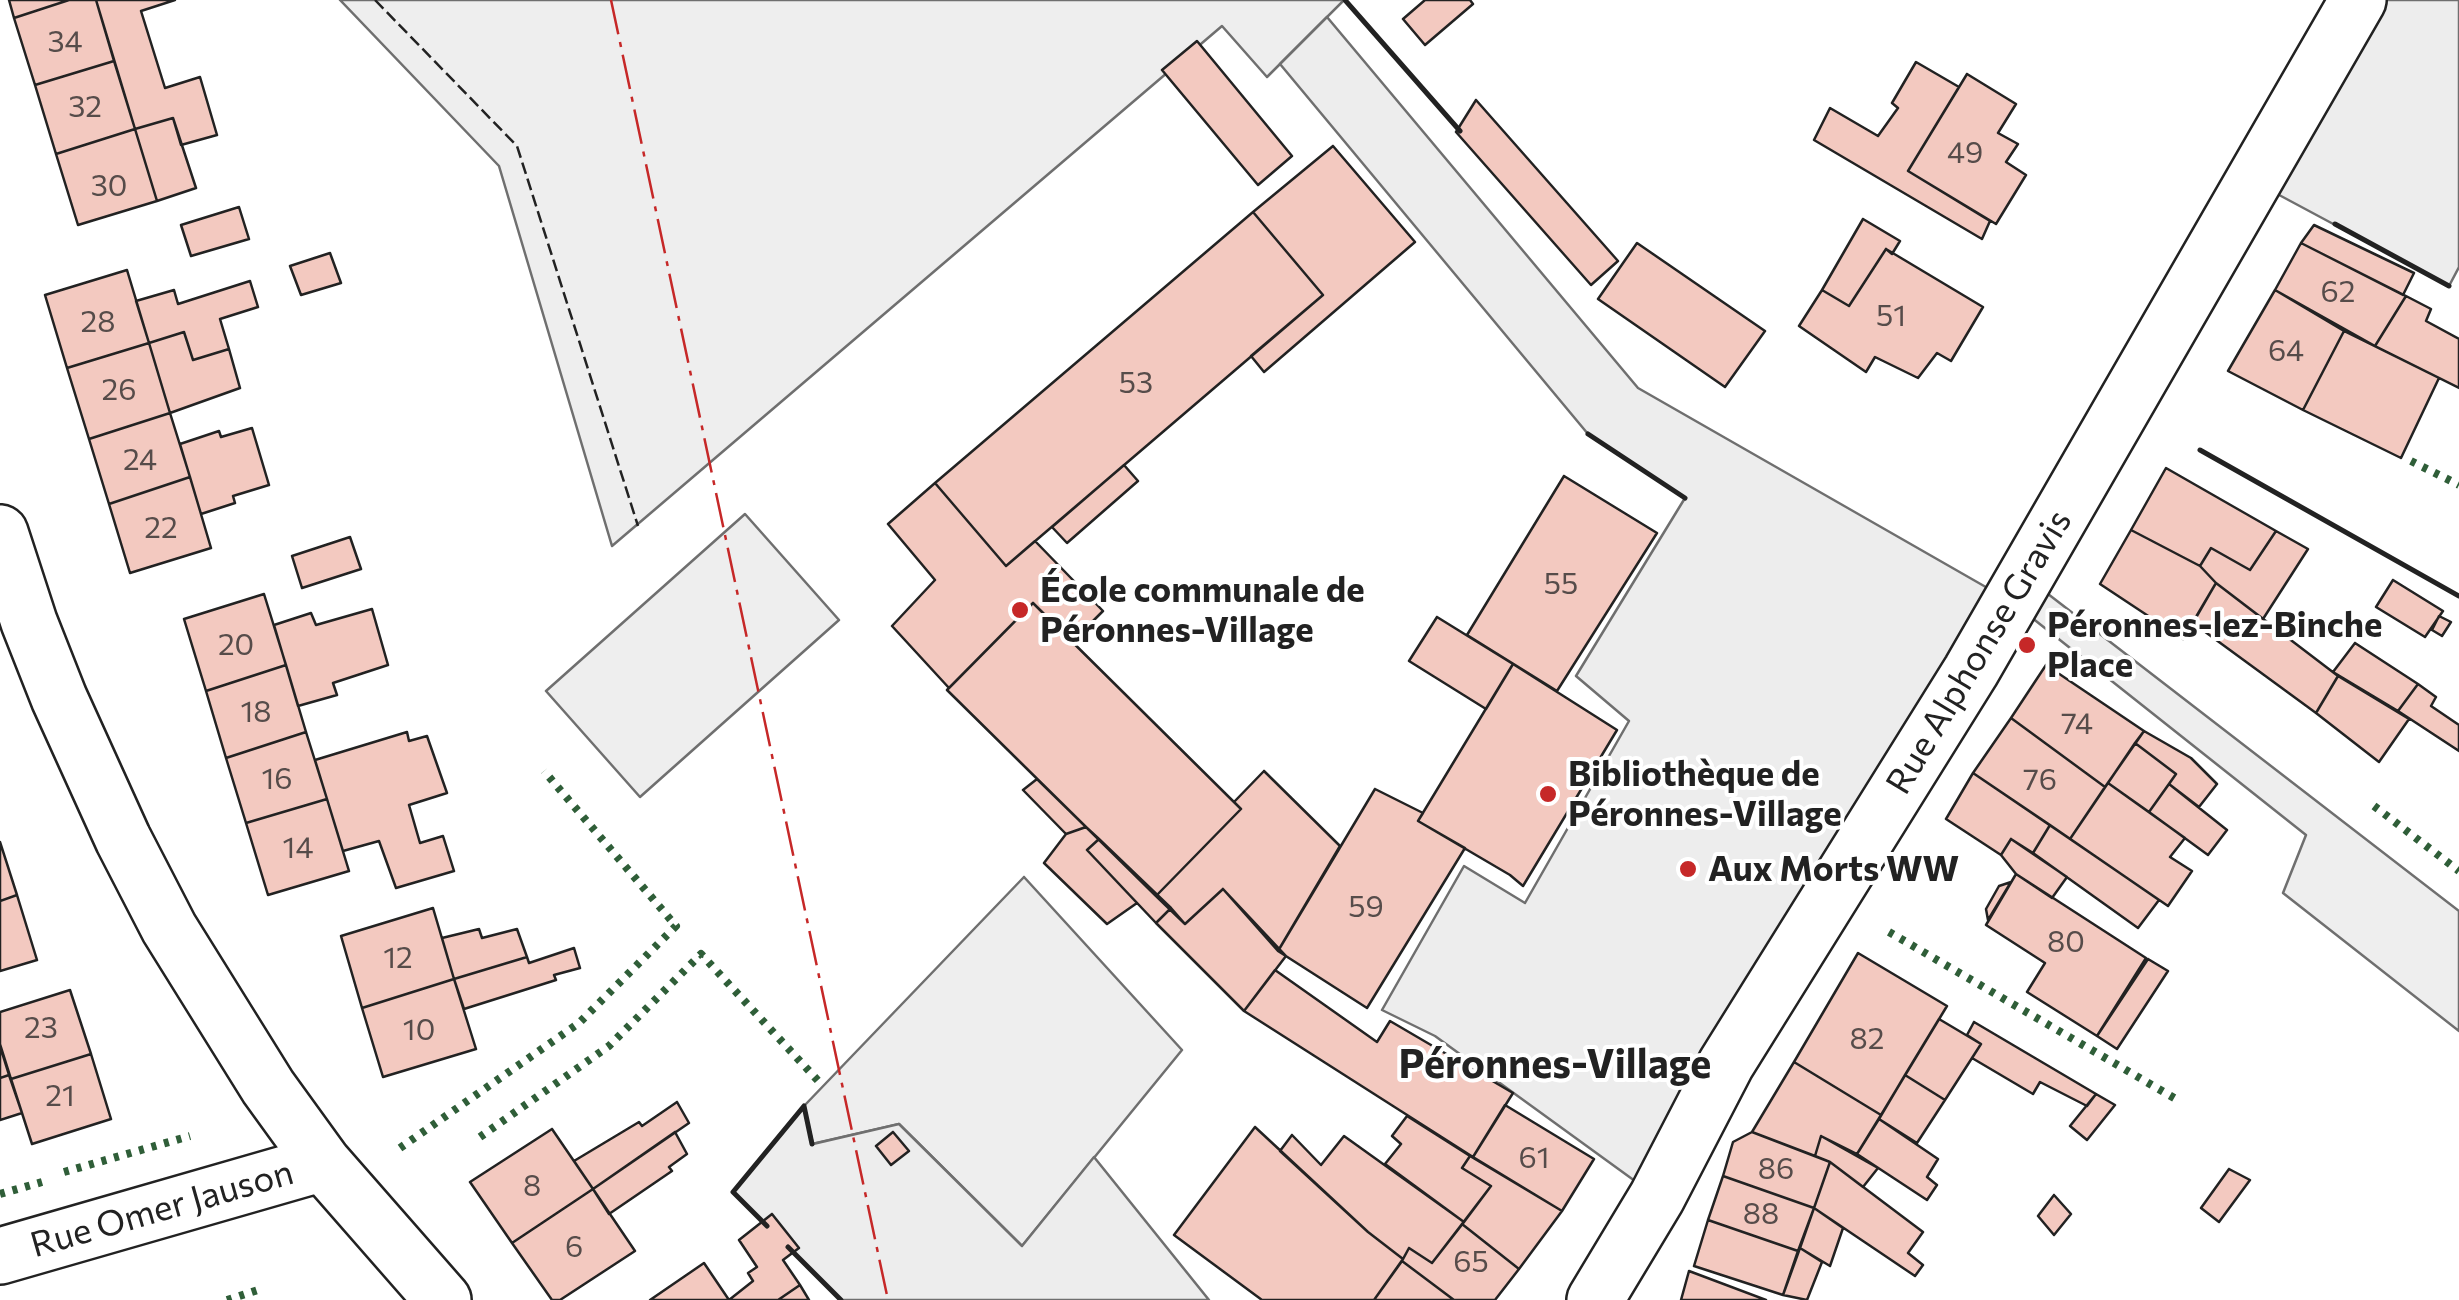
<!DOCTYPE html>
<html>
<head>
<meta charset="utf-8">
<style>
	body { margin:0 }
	canvas { display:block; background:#fff }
</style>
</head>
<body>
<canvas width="2459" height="1300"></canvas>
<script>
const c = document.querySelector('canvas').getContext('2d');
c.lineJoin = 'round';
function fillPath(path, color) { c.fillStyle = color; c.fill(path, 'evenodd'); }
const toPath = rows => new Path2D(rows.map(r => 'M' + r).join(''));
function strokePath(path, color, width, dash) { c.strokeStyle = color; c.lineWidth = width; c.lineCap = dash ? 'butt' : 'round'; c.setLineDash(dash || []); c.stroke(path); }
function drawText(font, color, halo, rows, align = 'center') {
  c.font = font + ' Commissioner,sans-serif'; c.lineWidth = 8; c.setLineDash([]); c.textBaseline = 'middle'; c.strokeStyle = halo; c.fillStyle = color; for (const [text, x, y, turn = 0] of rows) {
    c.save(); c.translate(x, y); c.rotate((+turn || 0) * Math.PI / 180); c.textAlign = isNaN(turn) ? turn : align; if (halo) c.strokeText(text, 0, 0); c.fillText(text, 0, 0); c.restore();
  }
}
const green = toPath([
	[340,0,1344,0,1267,77,1222,26,612,546,499,166,340,0],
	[745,514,839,620,640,797,546,691,745,514],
	[2026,577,2459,911,2459,1031,2283,893,2306,835,2012,602,2026,577],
	[1024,877,1182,1050,1022,1246,899,1124,812,1144,804,1106,1024,877]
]);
fillPath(green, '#eee');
strokePath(green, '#6f6f6f', 2.5);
const parking = toPath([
	[2358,0,2459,0,2459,267,2449,286,2253,181,2358,0],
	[1327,17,1638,388,2012,602,1657,1197,1435,1036,1382,1010,1464,866,1525,903,1629,721,1576,676,1685,498,1588,434,1280,64,1327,17],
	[804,1106,813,1144,899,1124,1022,1246,1094,1157,1209,1300,841,1300,733,1192,804,1106]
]);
fillPath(parking, '#ededed');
strokePath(parking, '#6f6f6f', 2.5);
const building = toPath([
	[9,0,69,0,14,18,9,0],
	[69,0,96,0,114,61,35,85,14,18,69,0],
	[96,0,175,0,141,11,165,88,200,77,217,135,181,145,173,118,135,129,96,0],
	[1425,0,1470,0,1473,4,1425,45,1403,19,1425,0],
	[1197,41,1292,156,1258,185,1162,70,1197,41],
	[114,61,135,129,56,154,35,85,114,61],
	[1916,62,1959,87,1908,171,1990,221,1982,239,1814,140,1830,108,1878,136,1898,108,1892,103,1916,62],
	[1967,74,2016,104,1998,133,2018,144,2006,162,2026,175,1996,224,1908,171,1967,74],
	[1476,100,1618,261,1591,285,1456,132,1476,100],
	[173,118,196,188,157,201,135,129,173,118],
	[135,129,157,201,78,225,56,154,135,129],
	[1333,146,1415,242,1264,372,1251,356,1323,295,1253,212,1333,146],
	[239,207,249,239,191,256,181,225,239,207],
	[1253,212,1323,295,1006,566,935,483,1253,212],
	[1863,219,1900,241,1892,254,1886,249,1849,306,1822,290,1863,219],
	[2314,225,2414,273,2403,295,2301,243,2314,225],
	[1637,243,1765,331,1725,387,1598,299,1637,243],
	[2301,243,2406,296,2375,346,2275,290,2301,243],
	[1886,249,1983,307,1951,361,1937,353,1918,378,1875,357,1866,372,1799,326,1822,290,1849,306,1886,249],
	[330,253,341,283,301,295,290,266,330,253],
	[127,270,149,343,67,368,45,295,127,270],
	[250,281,258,307,220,319,229,349,193,360,184,332,149,343,136,301,174,290,178,304,250,281],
	[2275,290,2344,331,2303,410,2228,371,2275,290],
	[2406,296,2431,309,2426,321,2459,339,2459,388,2375,346,2406,296],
	[2344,331,2439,378,2401,458,2303,410,2344,331],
	[184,332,193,360,229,349,240,388,170,413,149,343,184,332],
	[149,343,170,413,89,439,67,368,149,343],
	[170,413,190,477,109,504,89,439,170,413],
	[252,428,269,485,233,496,235,503,201,514,180,444,219,431,221,437,252,428],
	[1124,465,1138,481,1067,543,1052,527,1124,465],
	[2166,468,2276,531,2250,570,2211,548,2200,566,2131,530,2166,468],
	[1564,476,1657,533,1557,691,1467,635,1564,476],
	[190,477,211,548,130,573,109,504,190,477],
	[935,483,1006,566,1035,541,1103,611,1072,642,1033,603,949,688,892,626,935,580,888,524,935,483],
	[2131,530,2200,566,2216,583,2183,639,2100,584,2131,530],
	[2276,531,2308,549,2263,619,2216,583,2200,566,2211,548,2250,570,2276,531],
	[350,537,361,569,302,588,292,556,350,537],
	[2393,580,2443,611,2425,637,2376,607,2393,580],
	[2216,583,2338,676,2316,713,2193,623,2216,583],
	[264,594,286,665,206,691,184,619,264,594],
	[1033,603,1241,809,1156,896,947,690,1033,603],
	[372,609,388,665,333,683,337,695,298,706,274,625,311,613,316,625,372,609],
	[2439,616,2451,622,2442,636,2432,630,2439,616],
	[1437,617,1513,664,1486,709,1409,661,1437,617],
	[2355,643,2418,684,2398,711,2333,672,2355,643],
	[1513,664,1617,730,1523,886,1510,875,1418,821,1513,664],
	[286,665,306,732,226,758,206,691,286,665],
	[2046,665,2144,731,2105,787,2011,718,2046,665],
	[2338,676,2409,719,2379,762,2316,713,2338,676],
	[2418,684,2436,697,2431,706,2459,725,2459,751,2398,711,2418,684],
	[2011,718,2105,787,2070,839,1973,773,2011,718],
	[2144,731,2191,758,2217,784,2199,807,2169,784,2176,774,2135,743,2144,731],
	[306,732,327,799,246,823,226,758,306,732],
	[407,732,409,741,427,736,447,793,409,805,420,843,443,836,454,871,396,888,379,841,343,851,315,760,407,732],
	[2135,743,2176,774,2149,812,2108,783,2135,743],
	[1264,771,1340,846,1278,951,1223,889,1185,924,1156,896,1241,809,1234,802,1264,771],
	[1973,773,2050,825,2033,853,2011,839,2001,855,1946,819,1973,773],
	[1037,779,1086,827,1066,834,1023,790,1037,779],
	[2108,783,2185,838,2170,857,2192,871,2168,906,2070,839,2108,783],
	[2169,784,2227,830,2208,855,2149,812,2169,784],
	[1375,789,1423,813,1418,821,1465,848,1367,1008,1278,951,1375,789],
	[327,799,349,871,268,895,246,823,327,799],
	[2050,825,2159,900,2138,928,2033,853,2050,825],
	[1086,827,1099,839,1087,850,1137,903,1107,924,1044,863,1066,834,1086,827],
	[1099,839,1171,908,1156,923,1087,850,1099,839],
	[2011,839,2067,877,2052,898,2016,874,2001,855,2011,839],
	[0,842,17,895,0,901,0,842],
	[2016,874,2146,958,2097,1036,2027,992,2045,963,1986,925,2016,874],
	[2011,882,1988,920,1986,909,1999,886,2011,882],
	[1223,889,1286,956,1244,1011,1156,923,1171,908,1185,924,1223,889],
	[17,895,37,960,0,971,0,901,17,895],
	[433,908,454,979,362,1008,341,936,433,908],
	[479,929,482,938,517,929,527,957,454,979,442,938,479,929],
	[574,948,580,968,554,975,556,980,464,1009,454,979,527,957,529,963,574,948],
	[1858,953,1947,1006,1881,1115,1794,1062,1858,953],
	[2148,959,2168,971,2117,1049,2097,1036,2148,959],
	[1275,970,1377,1042,1390,1021,1513,1093,1473,1157,1244,1011,1275,970],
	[454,979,476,1049,383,1077,362,1008,454,979],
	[70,990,91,1054,11,1079,0,1044,0,1012,70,990],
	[1939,1019,1981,1044,1945,1100,1905,1075,1939,1019],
	[1974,1022,2096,1094,2087,1106,2040,1082,2033,1094,1972,1058,1981,1044,1967,1035,1974,1022],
	[0,1046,9,1075,0,1078,0,1046],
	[91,1054,111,1119,32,1144,11,1079,91,1054],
	[1794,1062,1881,1115,1857,1154,1821,1136,1815,1156,1752,1132,1794,1062],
	[9,1075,22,1113,0,1120,0,1078,9,1075],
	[1905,1075,1945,1100,1917,1143,1879,1119,1905,1075],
	[2096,1094,2115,1105,2087,1140,2070,1126,2096,1094],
	[677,1102,689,1123,593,1189,574,1161,639,1122,642,1126,677,1102],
	[1505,1105,1594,1159,1562,1211,1473,1157,1505,1105],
	[1407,1116,1470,1156,1462,1168,1491,1186,1464,1222,1385,1164,1401,1144,1392,1136,1407,1116],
	[1879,1119,1938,1159,1927,1177,1937,1185,1927,1200,1857,1154,1879,1119],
	[1255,1127,1368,1232,1403,1259,1374,1300,1262,1300,1174,1235,1255,1127],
	[552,1129,593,1189,512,1243,470,1182,552,1129],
	[675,1132,687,1154,669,1167,672,1171,609,1214,593,1189,675,1132],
	[893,1132,909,1151,891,1165,876,1146,893,1132],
	[1752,1132,1830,1162,1814,1208,1723,1176,1733,1142,1752,1132],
	[1292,1135,1321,1165,1344,1136,1464,1222,1432,1263,1409,1248,1403,1259,1368,1232,1280,1151,1292,1135],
	[1821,1136,1878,1168,1863,1187,1830,1162,1815,1156,1821,1136],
	[1470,1156,1562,1211,1519,1269,1462,1224,1491,1186,1462,1168,1470,1156],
	[1830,1162,1923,1232,1908,1253,1923,1265,1915,1276,1814,1208,1830,1162],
	[2229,1169,2250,1180,2219,1222,2201,1208,2229,1169],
	[1723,1176,1814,1208,1798,1251,1708,1220,1723,1176],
	[593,1189,635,1251,560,1300,552,1300,512,1243,593,1189],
	[2054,1195,2071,1214,2054,1235,2038,1216,2054,1195],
	[1814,1208,1843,1228,1830,1266,1800,1248,1814,1208],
	[772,1214,799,1248,783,1260,800,1285,778,1300,729,1300,753,1281,748,1273,757,1267,739,1240,772,1214],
	[1708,1220,1798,1251,1783,1295,1694,1266,1708,1220],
	[1462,1224,1519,1269,1495,1300,1454,1300,1402,1261,1409,1248,1432,1263,1462,1224],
	[1800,1248,1822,1262,1807,1300,1783,1295,1800,1248],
	[1402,1261,1454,1300,1374,1300,1402,1261],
	[704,1263,729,1300,650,1300,704,1263],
	[1689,1271,1766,1300,1681,1300,1689,1271],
	[800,1285,809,1300,778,1300,800,1285]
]);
fillPath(building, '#f3c9c0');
strokePath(building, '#222', 2.5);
const minor = toPath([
	[0,533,29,622,59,698,123,839,169,928,268,1087,323,1163,443,1300],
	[0,1256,323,1163],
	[1595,1300,1657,1197,1726,1064,1971,671,2358,0]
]);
strokePath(minor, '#222', 60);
strokePath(minor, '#fff', 55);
strokePath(toPath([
	[2411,461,2459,485],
	[2374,806,2459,871],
	[1889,932,2181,1102],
	[480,1137,609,1046,701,954,822,1085],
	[400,1148,579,1023,676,926,544,771],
	[64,1172,190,1136],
	[0,1194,42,1182],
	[227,1300,264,1288]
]), '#2f5e38', 8, [5, 8]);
strokePath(toPath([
	[375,0,517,146,638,526]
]), '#222', 2.5, [12, 5]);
strokePath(toPath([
	[1345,0,1460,131],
	[2335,224,2449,286],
	[1588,434,1685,498],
	[2200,450,2459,596],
	[767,1226,733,1192,804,1106,812,1144],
	[788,1247,841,1300]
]), '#222', 5);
strokePath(toPath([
	[611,0,888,1300]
]), '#c62828', 2.5, [35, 8, 5, 8]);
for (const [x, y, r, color] of [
	[1020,610,10,"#c62828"],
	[2027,645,10,"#c62828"],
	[1548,794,10,"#c62828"],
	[1688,869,10,"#c62828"]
]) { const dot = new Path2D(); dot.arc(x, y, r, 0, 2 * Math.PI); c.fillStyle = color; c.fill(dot); strokePath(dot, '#fff', 4); }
drawText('30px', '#564c4a', null, [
	["34",65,42],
	["32",85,107],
	["49",1965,153],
	["30",109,186],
	["62",2338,292],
	["51",1891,316],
	["28",98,322],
	["64",2286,351],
	["53",1136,383],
	["26",119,390],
	["24",140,460],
	["22",161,528],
	["55",1561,584],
	["20",236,645],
	["18",256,712],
	["74",2077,724],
	["16",277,779],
	["76",2040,780],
	["14",298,848],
	["59",1366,907],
	["80",2066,942],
	["12",398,958],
	["23",41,1028],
	["10",419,1030],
	["82",1867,1039],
	["21",60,1096],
	["61",1534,1158],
	["86",1776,1169],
	["8",532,1186],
	["88",1761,1214],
	["6",574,1247],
	["65",1471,1262]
]);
drawText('bold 35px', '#222', '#fff', [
	["École communale de",1040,590],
	["Péronnes-Village",1040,630],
	["Péronnes-lez-Binche",2047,625],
	["Place",2047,665],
	["Bibliothèque de",1568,774],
	["Péronnes-Village",1568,814],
	["Aux Morts WW",1708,869]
], 'left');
drawText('35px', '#222', '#fff', [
	["Rue Alphonse Gravis",1979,652,-59],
	["Rue Omer Jauson",162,1209,-16]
]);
drawText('bold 40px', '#222', '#fff', [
	["Péronnes-Village",1555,1065]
]);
</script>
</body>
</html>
